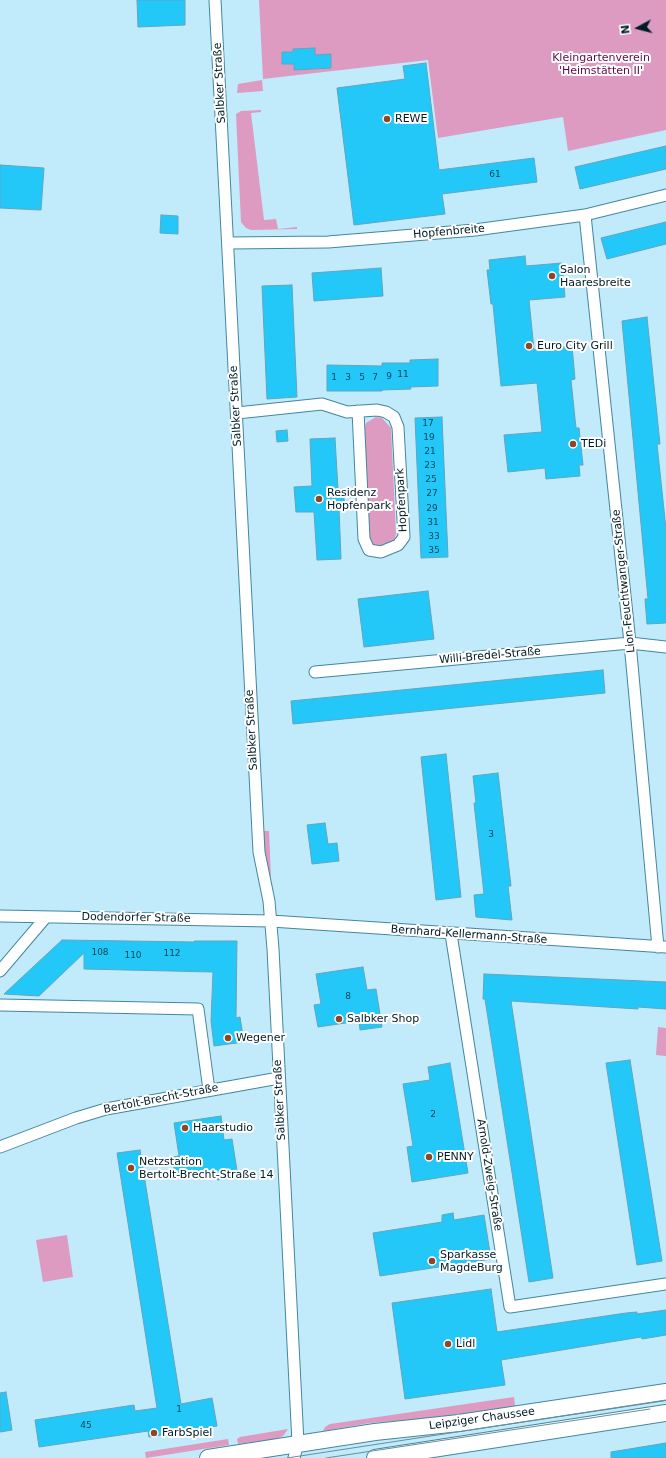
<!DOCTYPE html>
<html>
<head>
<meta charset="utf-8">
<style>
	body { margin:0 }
	#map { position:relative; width:666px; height:1458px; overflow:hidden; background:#c1eafa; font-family:"DejaVu Sans",sans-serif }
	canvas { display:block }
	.north { position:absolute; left:618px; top:8px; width:40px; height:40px; -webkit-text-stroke:3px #fff; paint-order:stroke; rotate:263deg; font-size:11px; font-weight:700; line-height:16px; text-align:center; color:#001c26 }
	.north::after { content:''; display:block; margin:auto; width:14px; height:18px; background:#001c26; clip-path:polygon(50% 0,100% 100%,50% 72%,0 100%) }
</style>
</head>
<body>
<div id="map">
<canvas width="666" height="1458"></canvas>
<div class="north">N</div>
</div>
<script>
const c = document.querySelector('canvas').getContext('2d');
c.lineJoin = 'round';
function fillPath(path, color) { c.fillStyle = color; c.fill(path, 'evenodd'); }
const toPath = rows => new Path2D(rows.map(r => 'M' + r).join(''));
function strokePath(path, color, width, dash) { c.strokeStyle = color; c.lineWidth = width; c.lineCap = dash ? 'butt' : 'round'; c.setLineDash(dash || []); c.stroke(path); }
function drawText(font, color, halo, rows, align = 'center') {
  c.font = font + ' "DejaVu Sans",sans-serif'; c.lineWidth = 4; c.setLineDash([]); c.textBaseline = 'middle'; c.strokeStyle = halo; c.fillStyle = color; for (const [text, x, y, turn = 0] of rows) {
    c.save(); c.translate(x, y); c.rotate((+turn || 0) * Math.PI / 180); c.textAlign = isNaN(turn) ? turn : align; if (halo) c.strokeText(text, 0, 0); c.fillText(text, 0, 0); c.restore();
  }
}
fillPath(toPath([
	[259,0,666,0,666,130,568,151,563,117,438,138,428,60,263,79],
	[262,80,263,91,237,93,238,84],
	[261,110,261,112,251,113,264,220,276,219,278,229,297,227,297,229,251,230,246,228,241,222,236,114,241,111],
	[376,417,382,418,391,428,396,534,393,544,379,547,372,544,369,537,364,430,366,423],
	[263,831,269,831,271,878,265,859],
	[658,1027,666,1028,666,1056,656,1055],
	[67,1235,73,1277,43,1282,36,1240],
	[514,1397,515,1406,454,1416,370,1423,323,1431,325,1427,330,1424],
	[288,1429,283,1436,276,1439,238,1444,237,1439,240,1437],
	[228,1439,229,1445,146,1458,145,1452]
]), '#dd9bc1');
const building = toPath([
	[137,0,185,0,185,25,138,27,137,0],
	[315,48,315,55,331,54,331,68,294,70,294,64,282,64,282,52,293,52,293,49,315,48],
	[426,63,439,170,534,158,537,182,442,194,445,214,354,225,337,88,405,79,403,66,426,63],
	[666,146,666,169,580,189,575,167,666,146],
	[0,165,44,168,41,210,0,208,0,165],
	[161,215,178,216,178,234,160,233,161,215],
	[666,222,666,244,607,259,601,238,666,222],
	[525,256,526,266,562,263,565,297,529,300,534,350,572,346,575,379,571,380,576,428,579,428,583,465,579,465,580,476,546,479,545,468,508,472,504,435,542,432,537,383,501,386,493,304,491,304,487,270,490,270,489,260,525,256],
	[381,268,383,296,314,301,312,273,381,268],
	[292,285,297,397,267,399,262,286,292,285],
	[647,317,660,444,657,444,666,529,666,623,647,624,645,599,648,599,622,321,647,317],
	[438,359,438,386,410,387,411,389,382,390,382,391,327,391,327,365,382,366,382,363,410,363,410,360,438,359],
	[442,417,448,557,421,558,415,418,442,417],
	[287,430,288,441,277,442,276,431,287,430],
	[335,438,338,489,343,489,345,508,339,508,341,559,317,560,314,512,296,512,294,487,312,486,310,439,335,438],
	[428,591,434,639,364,647,358,599,428,591],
	[603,670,605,693,293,724,291,701,603,670],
	[446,754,461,897,436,900,421,757,446,754],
	[498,773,511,886,508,886,512,920,476,917,474,895,484,894,474,803,476,803,473,776,498,773],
	[325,823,328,844,337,843,339,861,312,864,307,825,325,823],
	[62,940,195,942,194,941,237,941,236,1018,240,1017,244,1042,214,1046,211,1021,213,972,84,969,84,953,39,996,4,994,62,940],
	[363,967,367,990,376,989,382,1027,360,1030,359,1021,318,1027,314,1005,321,1004,316,974,363,967],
	[484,974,666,982,666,1009,638,1007,638,1009,511,1001,553,1278,529,1282,485,999,483,999,484,974],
	[630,1060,662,1261,637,1265,606,1063,630,1060],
	[450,1063,468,1173,412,1182,407,1147,413,1146,403,1084,430,1080,428,1067,450,1063],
	[221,1116,224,1140,232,1139,238,1177,217,1180,215,1171,175,1177,172,1157,179,1156,174,1123,221,1116],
	[140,1150,181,1404,212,1398,217,1426,149,1437,148,1431,39,1447,35,1420,134,1405,135,1411,157,1408,117,1153,140,1150],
	[453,1213,454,1220,484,1215,491,1259,380,1276,373,1233,442,1222,442,1215,453,1213],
	[491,1289,497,1332,626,1313,637,1312,637,1314,666,1310,666,1335,642,1339,641,1337,501,1360,505,1385,405,1399,392,1303,491,1289],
	[6,1392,12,1430,0,1432,0,1393,6,1392],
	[666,1443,666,1458,611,1458,611,1452,666,1443]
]);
fillPath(building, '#24c8f8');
strokePath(building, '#60a5bf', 1);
const street = toPath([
	[215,0,259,852,269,901,273,949,298,1443,294,1458],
	[585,215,630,643,658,947],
	[228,243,328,242,475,230,585,215,666,195],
	[237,413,322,404,347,412,377,410,386,412,394,417,398,427,404,537,398,545,381,552,369,550,364,539,358,411],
	[315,672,630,643,666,647],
	[0,916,271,921,666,947],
	[451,934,510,1307,666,1284],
	[0,971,46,917],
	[0,1005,198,1009,209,1090],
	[0,1147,76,1118,106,1109,279,1078]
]);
const secondary = toPath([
	[208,1458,375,1432,459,1423,666,1392],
	[375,1458,666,1413]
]);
strokePath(street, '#4287a0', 13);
strokePath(secondary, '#4287a0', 18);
strokePath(street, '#fff', 11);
strokePath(secondary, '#fff', 16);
strokePath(toPath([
	[287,1458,666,1400],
	[326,1458,650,1409]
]), '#6a8d9a', 1);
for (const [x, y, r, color] of [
	[387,119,4,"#8e4625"],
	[552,276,4,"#8e4625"],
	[529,346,4,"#8e4625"],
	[573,444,4,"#8e4625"],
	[319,499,4,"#8e4625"],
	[339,1019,4,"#8e4625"],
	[228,1038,4,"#8e4625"],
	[185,1128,4,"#8e4625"],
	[429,1157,4,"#8e4625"],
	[131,1168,4,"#8e4625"],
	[432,1261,4,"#8e4625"],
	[448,1344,4,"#8e4625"],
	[154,1433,4,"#8e4625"]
]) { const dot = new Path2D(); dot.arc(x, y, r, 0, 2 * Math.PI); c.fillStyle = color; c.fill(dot); strokePath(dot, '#fff', 1.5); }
drawText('9px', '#09475a', null, [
	["61",495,175],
	["11",403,375],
	["9",389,377],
	["1",334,378],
	["3",348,378],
	["5",362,378],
	["7",375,378],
	["17",428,424],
	["19",429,438],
	["21",430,452],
	["23",430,466],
	["25",431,480],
	["27",432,494],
	["29",432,509],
	["31",433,523],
	["33",434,537],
	["35",434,551],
	["3",491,835],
	["108",100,953],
	["112",172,954],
	["110",133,956],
	["8",348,997],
	["2",433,1115],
	["1",179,1410],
	["45",86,1426]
]);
drawText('11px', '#630948', '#fff', [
	["Kleingartenverein",601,58],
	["'Heimstätten II'",601,71]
]);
drawText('11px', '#001c26', '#fff', [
	["Salbker Straße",220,83,-93],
	["Hopfenbreite",449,232,-5],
	["Salbker Straße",236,406,-93],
	["Hopfenpark",402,500,-93],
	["Lion-Feuchtwanger-Straße",624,581,-96],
	["Willi-Bredel-Straße",490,656,-5],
	["Salbker Straße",252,730,-93],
	["Dodendorfer Straße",136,918,1],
	["Bernhard-Kellermann-Straße",469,935,4],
	["Bertolt-Brecht-Straße",161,1099,-11],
	["Salbker Straße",280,1100,-93],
	["Arnold-Zweig-Straße",489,1175,81],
	["Leipziger Chaussee",482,1419,-8]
]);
drawText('11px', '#001c26', '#fff', [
	["REWE",395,119],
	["Salon",560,270],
	["Haaresbreite",560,283],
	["Euro City Grill",537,346],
	["TEDi",581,444],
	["Residenz",327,493],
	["Hopfenpark",327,506],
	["Salbker Shop",347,1019],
	["Wegener",236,1038],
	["Haarstudio",193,1128],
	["PENNY",437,1157],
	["Netzstation",139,1162],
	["Bertolt-Brecht-Straße 14",139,1175],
	["Sparkasse",440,1255],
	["MagdeBurg",440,1268],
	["Lidl",456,1344],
	["FarbSpiel",162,1433]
], 'left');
</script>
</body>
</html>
